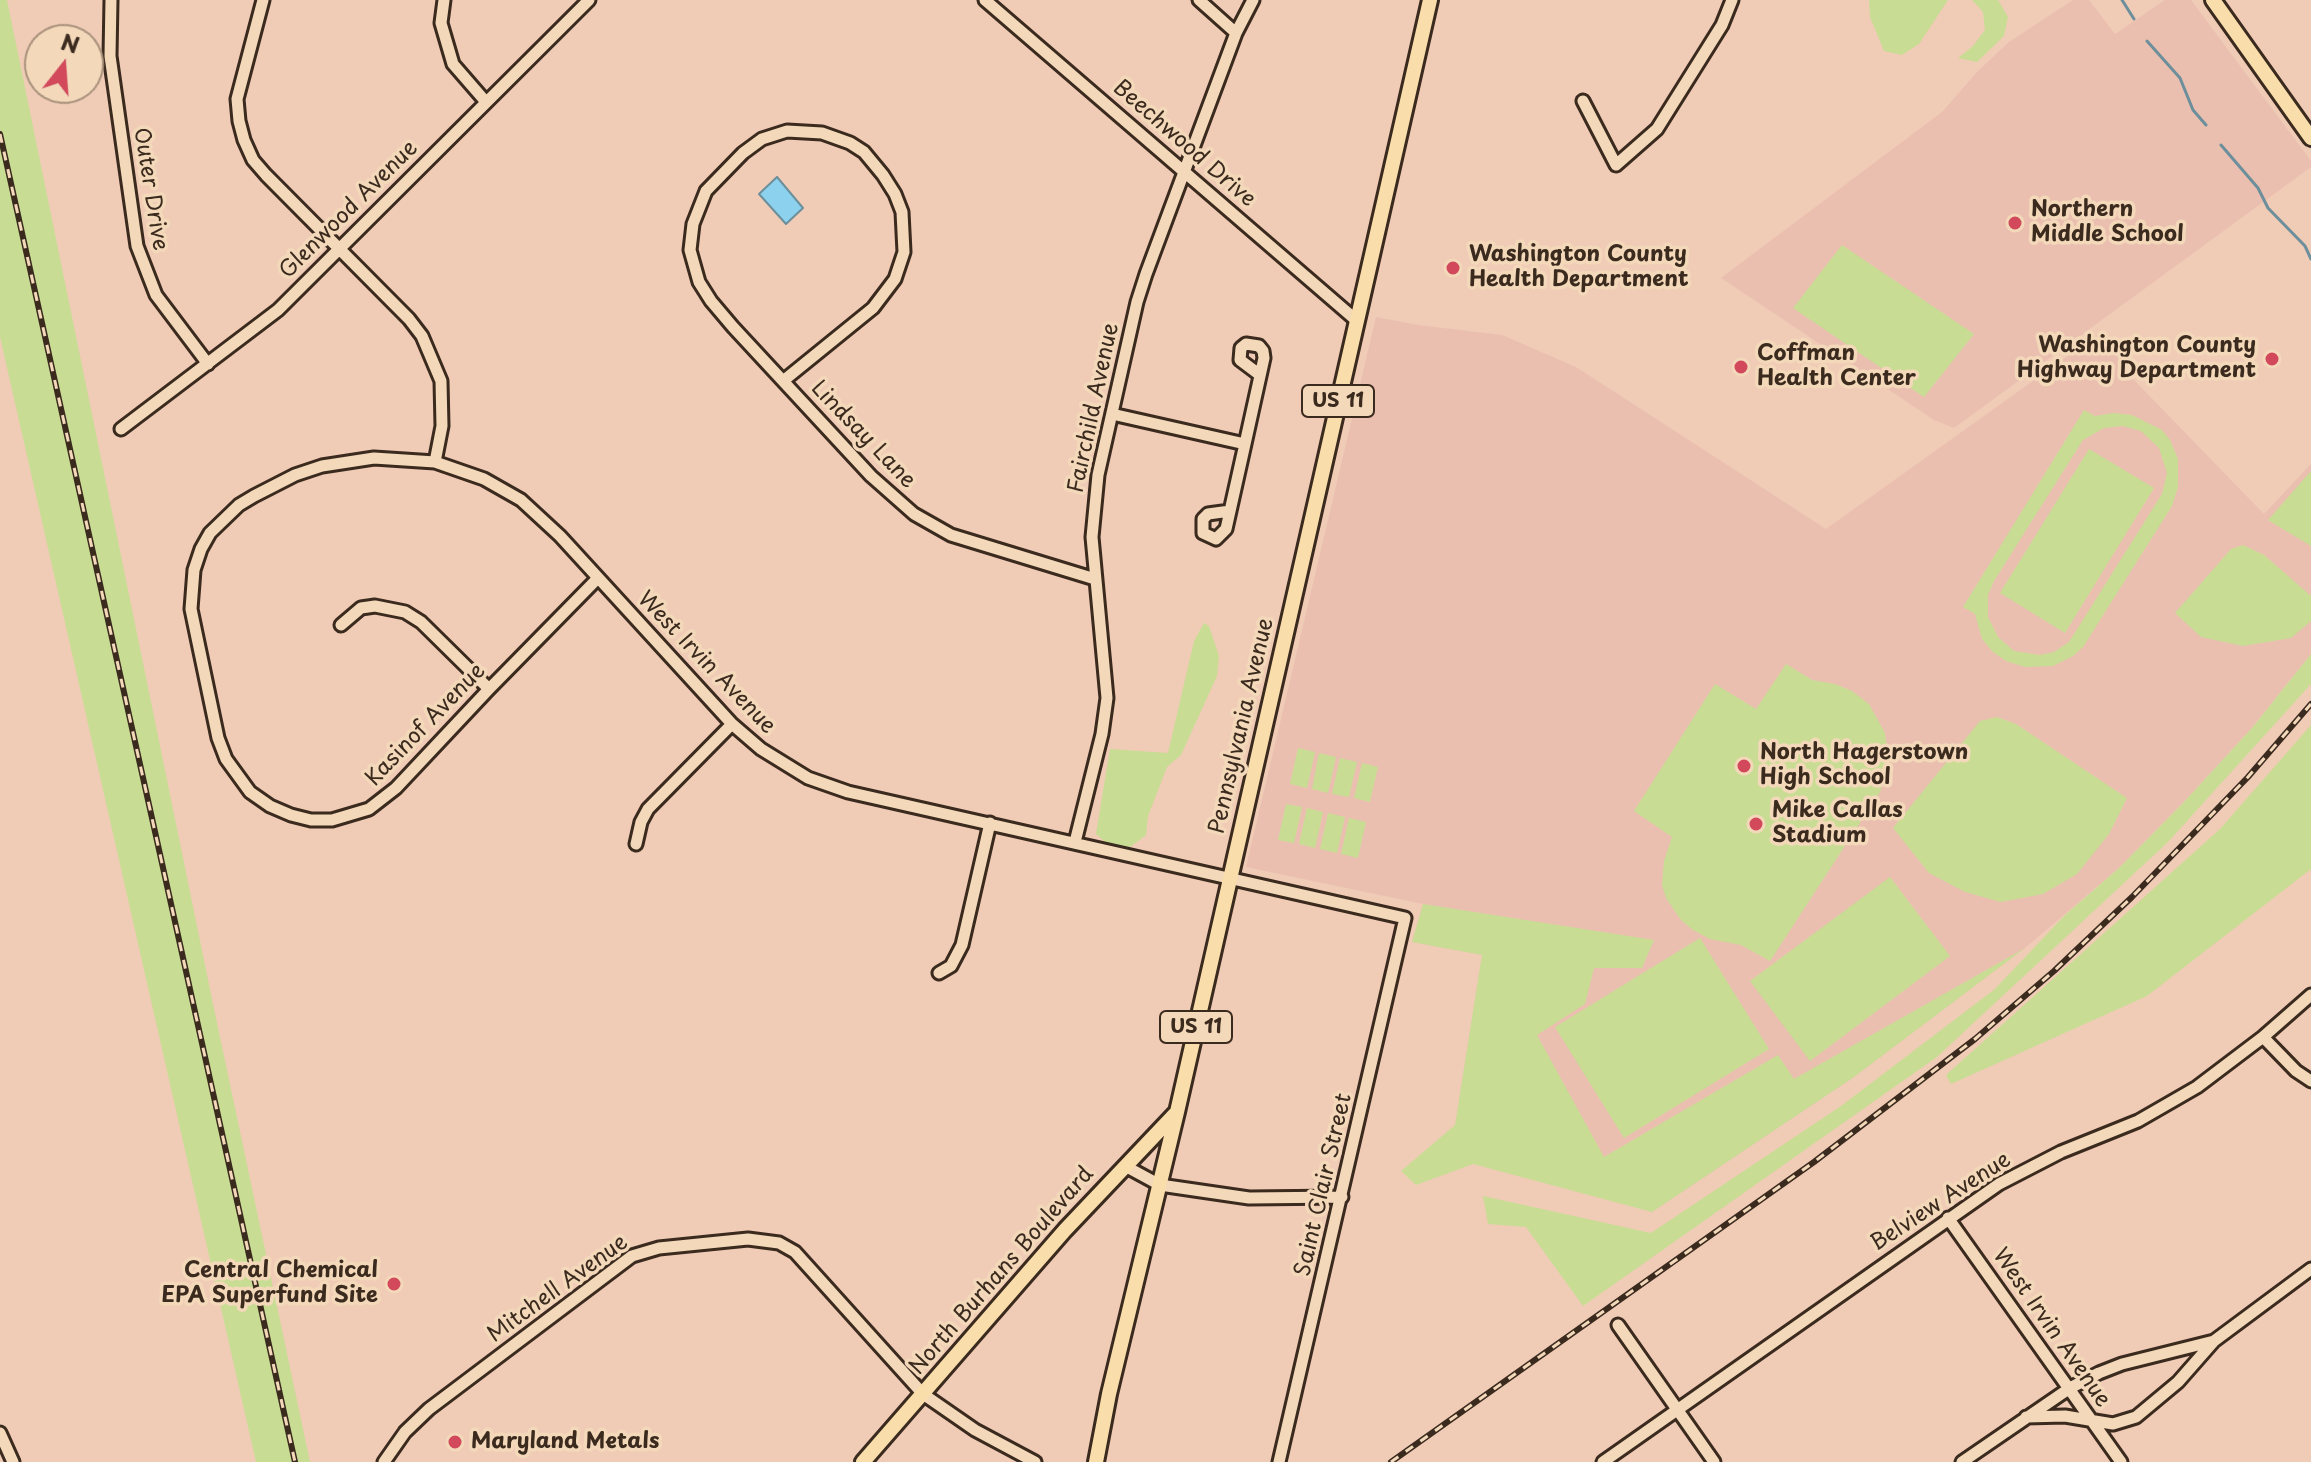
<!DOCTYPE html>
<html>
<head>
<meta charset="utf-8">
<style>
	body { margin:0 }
	#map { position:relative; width:2311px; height:1462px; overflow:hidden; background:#f0cbb6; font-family:"Playpen Sans",sans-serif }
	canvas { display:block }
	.north { position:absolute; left:24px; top:24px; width:80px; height:80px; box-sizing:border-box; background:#f3d8ba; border:2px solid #a9927c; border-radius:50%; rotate:17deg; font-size:22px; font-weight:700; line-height:32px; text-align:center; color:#3b2a1e }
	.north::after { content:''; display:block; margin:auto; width:28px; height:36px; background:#d1495b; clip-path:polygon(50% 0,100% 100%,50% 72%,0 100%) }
</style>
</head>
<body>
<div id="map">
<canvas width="2311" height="1462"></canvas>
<div class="north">N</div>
</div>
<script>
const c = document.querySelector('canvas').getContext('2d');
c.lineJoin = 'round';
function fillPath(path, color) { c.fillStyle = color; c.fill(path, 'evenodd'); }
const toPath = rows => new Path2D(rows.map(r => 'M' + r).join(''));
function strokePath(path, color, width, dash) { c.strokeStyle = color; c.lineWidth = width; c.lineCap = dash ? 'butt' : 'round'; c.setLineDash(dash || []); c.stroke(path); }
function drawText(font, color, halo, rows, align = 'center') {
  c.font = font + ' "Playpen Sans",sans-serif'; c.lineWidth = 7; c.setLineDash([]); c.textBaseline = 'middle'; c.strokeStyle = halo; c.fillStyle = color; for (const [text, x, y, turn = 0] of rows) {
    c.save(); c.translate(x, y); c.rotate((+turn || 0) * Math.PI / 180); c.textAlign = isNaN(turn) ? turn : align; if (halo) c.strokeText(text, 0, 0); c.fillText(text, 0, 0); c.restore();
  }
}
fillPath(toPath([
	[2073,0,2089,0,2115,34,2165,0,2191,0,2311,161,2311,167,1954,428,1934,420,1721,278,1942,112,1978,71,2009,42],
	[1376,317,1418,325,1502,335,1576,367,1826,529,2100,333,2134,380,2264,514,2311,464,2311,654,2252,728,2183,803,2119,868,2025,948,1854,1077,1652,1212,1455,1126,1482,955,1412,942,1423,904,1246,867]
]), '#eabfb0');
fillPath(toPath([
	[0,0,7,0,213,1004,310,1462,256,1462,0,337],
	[1869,0,1948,0,1919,44,1902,55,1884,51,1870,17],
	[1972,0,1998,0,2008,17,2004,36,1977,62,1958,58,1973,46,1985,30,1983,12],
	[1842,245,1974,334,1924,397,1793,308],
	[2084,410,2095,416,2113,413,2132,415,2162,430,2170,440,2178,459,2178,487,2172,506,2083,647,2073,656,2053,666,2025,667,2006,661,1993,652,1982,639,1975,614,1963,607],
	[2123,426,2141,431,2159,448,2167,473,2162,494,2069,642,2054,652,2040,655,2014,651,1998,637,1988,617,1988,595,1994,581,2083,440,2104,428],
	[2089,449,2154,488,2065,633,2000,593],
	[2311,471,2311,546,2268,520],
	[2243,545,2264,555,2311,596,2311,621,2291,638,2243,646,2201,637,2175,613,2231,549],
	[1204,623,1209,626,1219,656,1217,676,1181,755,1167,767,1148,816,1146,835,1130,847,1111,847,1096,834,1110,749,1168,753,1194,641],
	[2311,654,2311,684,2168,842,1937,1057,1583,1306,1526,1227,1488,1224,1483,1196,1651,1233,1841,1106,1995,989,2065,915,2119,868,2183,803,2252,728],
	[1786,664,1812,680,1835,684,1852,691,1869,704,1885,733,1889,763,1880,792,1770,961,1741,945,1710,939,1693,930,1681,920,1666,898,1662,885,1664,861,1672,837,1634,811,1715,684,1756,709],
	[1997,717,2016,724,2127,798,2109,834,2077,874,2043,894,2001,902,1965,892,1929,873,1893,828,1980,721],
	[2311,725,2311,869,2147,996,1951,1084,1946,1075,2220,829],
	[1298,748,1315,752,1307,788,1290,784],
	[1319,753,1336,757,1328,793,1312,789],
	[1340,758,1357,762,1349,797,1332,794],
	[1362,763,1378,767,1370,802,1354,798],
	[1286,804,1302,807,1294,843,1278,840],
	[1307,808,1323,812,1315,848,1299,844],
	[1328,813,1345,817,1337,853,1320,849],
	[1349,818,1366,822,1358,858,1341,854],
	[1890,877,1950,956,1810,1061,1750,981],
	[1423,904,1654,940,1642,968,1594,968,1585,1004,1537,1035,1604,1157,1778,1055,1794,1079,2025,948,1854,1077,1652,1212,1473,1164,1416,1185,1401,1171,1455,1125,1482,955,1412,942],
	[1700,938,1769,1049,1624,1138,1555,1027]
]), '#c8dd93');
const water = toPath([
	[777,177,803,208,786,224,759,194,777,177]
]);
fillPath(water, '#8cd2ee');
strokePath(water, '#6c8f9b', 2);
strokePath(toPath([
	[2122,0,2134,19],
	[2147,41,2180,78,2193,110,2206,125],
	[2221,145,2258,188,2268,208,2305,246,2311,259]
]), '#6c8f9b', 3);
const minor = toPath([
	[111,0,110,56,137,246,156,295,208,364],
	[263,0,237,99,239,121,244,140,253,160,266,175,409,319,422,336,441,381,442,426,435,462],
	[444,0,441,23,453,64,486,102],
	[985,0,1356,320],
	[1199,0,1236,33],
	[1583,101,1616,165,1657,129,1722,25,1732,0],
	[783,381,873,308,895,279,904,252,902,212,895,194,883,175,864,152,850,143,822,133,787,131,762,139,743,153,706,191,693,224,690,250,699,282,711,301,733,327,871,476,914,514,951,535,1095,579],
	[1112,414,1245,444],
	[121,429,278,310,589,0],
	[1230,511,1208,514,1203,519,1203,533,1216,539,1226,529,1245,444,1264,358,1263,351,1259,346,1246,344,1241,348,1240,360,1260,375],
	[597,579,489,689,396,788,369,809,332,820,311,820,291,815,270,806,250,792,226,759,218,738,191,609,194,570,201,549,210,533,239,505,254,496,295,475,322,466,374,458,435,462,484,479,521,500,560,536,732,724,761,749,808,778,848,792,1405,918,1279,1462],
	[341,625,361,608,375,606,405,612,421,622,489,689],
	[1075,842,1102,734,1107,698,1092,537,1098,475,1137,302,1146,274,1236,33,1253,0],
	[636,844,641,822,648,809,732,724],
	[939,973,951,966,962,945,990,823],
	[2263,1037,2296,1071,2311,1081],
	[1125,1166,1160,1185,1249,1198,1342,1197],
	[1948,1218,2121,1462],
	[1618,1325,1714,1462],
	[2026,1417,2065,1416,2113,1424,2136,1417,2178,1382,2214,1341,2311,1269],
	[0,1433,13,1462],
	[384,1462,405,1432,429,1409,632,1256,659,1248,748,1239,779,1243,795,1252,923,1394,975,1430,1035,1462],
	[1603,1462,1999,1184,2061,1152,2138,1121,2197,1087,2263,1037,2311,995],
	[1962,1462,2070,1388,2099,1373,2122,1364,2214,1341]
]);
const major = toPath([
	[2213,0,2311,138],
	[863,1462,1065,1230,1175,1114],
	[1096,1462,1109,1394,1177,1112,1430,0]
]);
strokePath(minor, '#3b2a1e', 17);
strokePath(major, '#3b2a1e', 20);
strokePath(minor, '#f3d8ba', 11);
strokePath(major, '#f9ddab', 14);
const rail = toPath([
	[0,134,295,1462],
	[1391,1462,1814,1162,1975,1039,2054,971,2132,897,2248,777,2311,704]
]);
strokePath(rail, '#3b2a1e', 6);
strokePath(rail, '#f3d8ba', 3, [9]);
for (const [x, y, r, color] of [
	[2015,223,8,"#d1495b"],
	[1453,268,8,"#d1495b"],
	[2272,359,8,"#d1495b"],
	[1741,367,8,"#d1495b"],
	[1744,766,8,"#d1495b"],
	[1756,824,8,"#d1495b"],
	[394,1284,8,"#d1495b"],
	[455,1442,8,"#d1495b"]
]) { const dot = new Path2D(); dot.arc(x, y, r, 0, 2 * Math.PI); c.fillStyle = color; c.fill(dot); strokePath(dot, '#f3d8ba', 3); }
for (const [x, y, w] of [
	[1338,401,72],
	[1196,1027,72]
]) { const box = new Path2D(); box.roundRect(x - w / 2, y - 16, w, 32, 6); c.fillStyle = '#f3d8ba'; c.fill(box); strokePath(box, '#3b2a1e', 2); }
drawText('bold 20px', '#3b2a1e', null, [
	["US 11",1338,401],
	["US 11",1196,1027]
]);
drawText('22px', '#3b2a1e', '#f3d8ba', [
	["Beechwood Drive",1184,144,41],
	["Outer Drive",150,189,81],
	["Glenwood Avenue",349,210,-45],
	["Fairchild Avenue",1094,408,-78],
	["Lindsay Lane",863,435,46],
	["West Irvin Avenue",706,663,46],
	["Kasinof Avenue",426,725,-46],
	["Pennsylvania Avenue",1242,726,-77],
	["Saint Clair Street",1324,1185,-77],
	["Belview Avenue",1941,1202,-33],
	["North Burhans Boulevard",1002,1271,-49],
	["Mitchell Avenue",558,1289,-36],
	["West Irvin Avenue",2051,1328,55]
]);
drawText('bold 22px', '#3b2a1e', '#f3d8ba', [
	["Northern",2031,210],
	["Middle School",2031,235],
	["Washington County",1469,255],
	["Health Department",1469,280],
	["Washington County",2256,346,"right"],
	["Highway Department",2256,371,"right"],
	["Coffman",1757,354],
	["Health Center",1757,379],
	["North Hagerstown",1760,753],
	["High School",1760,778],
	["Mike Callas",1772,811],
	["Stadium",1772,836],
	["Central Chemical",378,1271,"right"],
	["EPA Superfund Site",378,1296,"right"],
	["Maryland Metals",471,1442]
], 'left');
</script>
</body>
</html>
